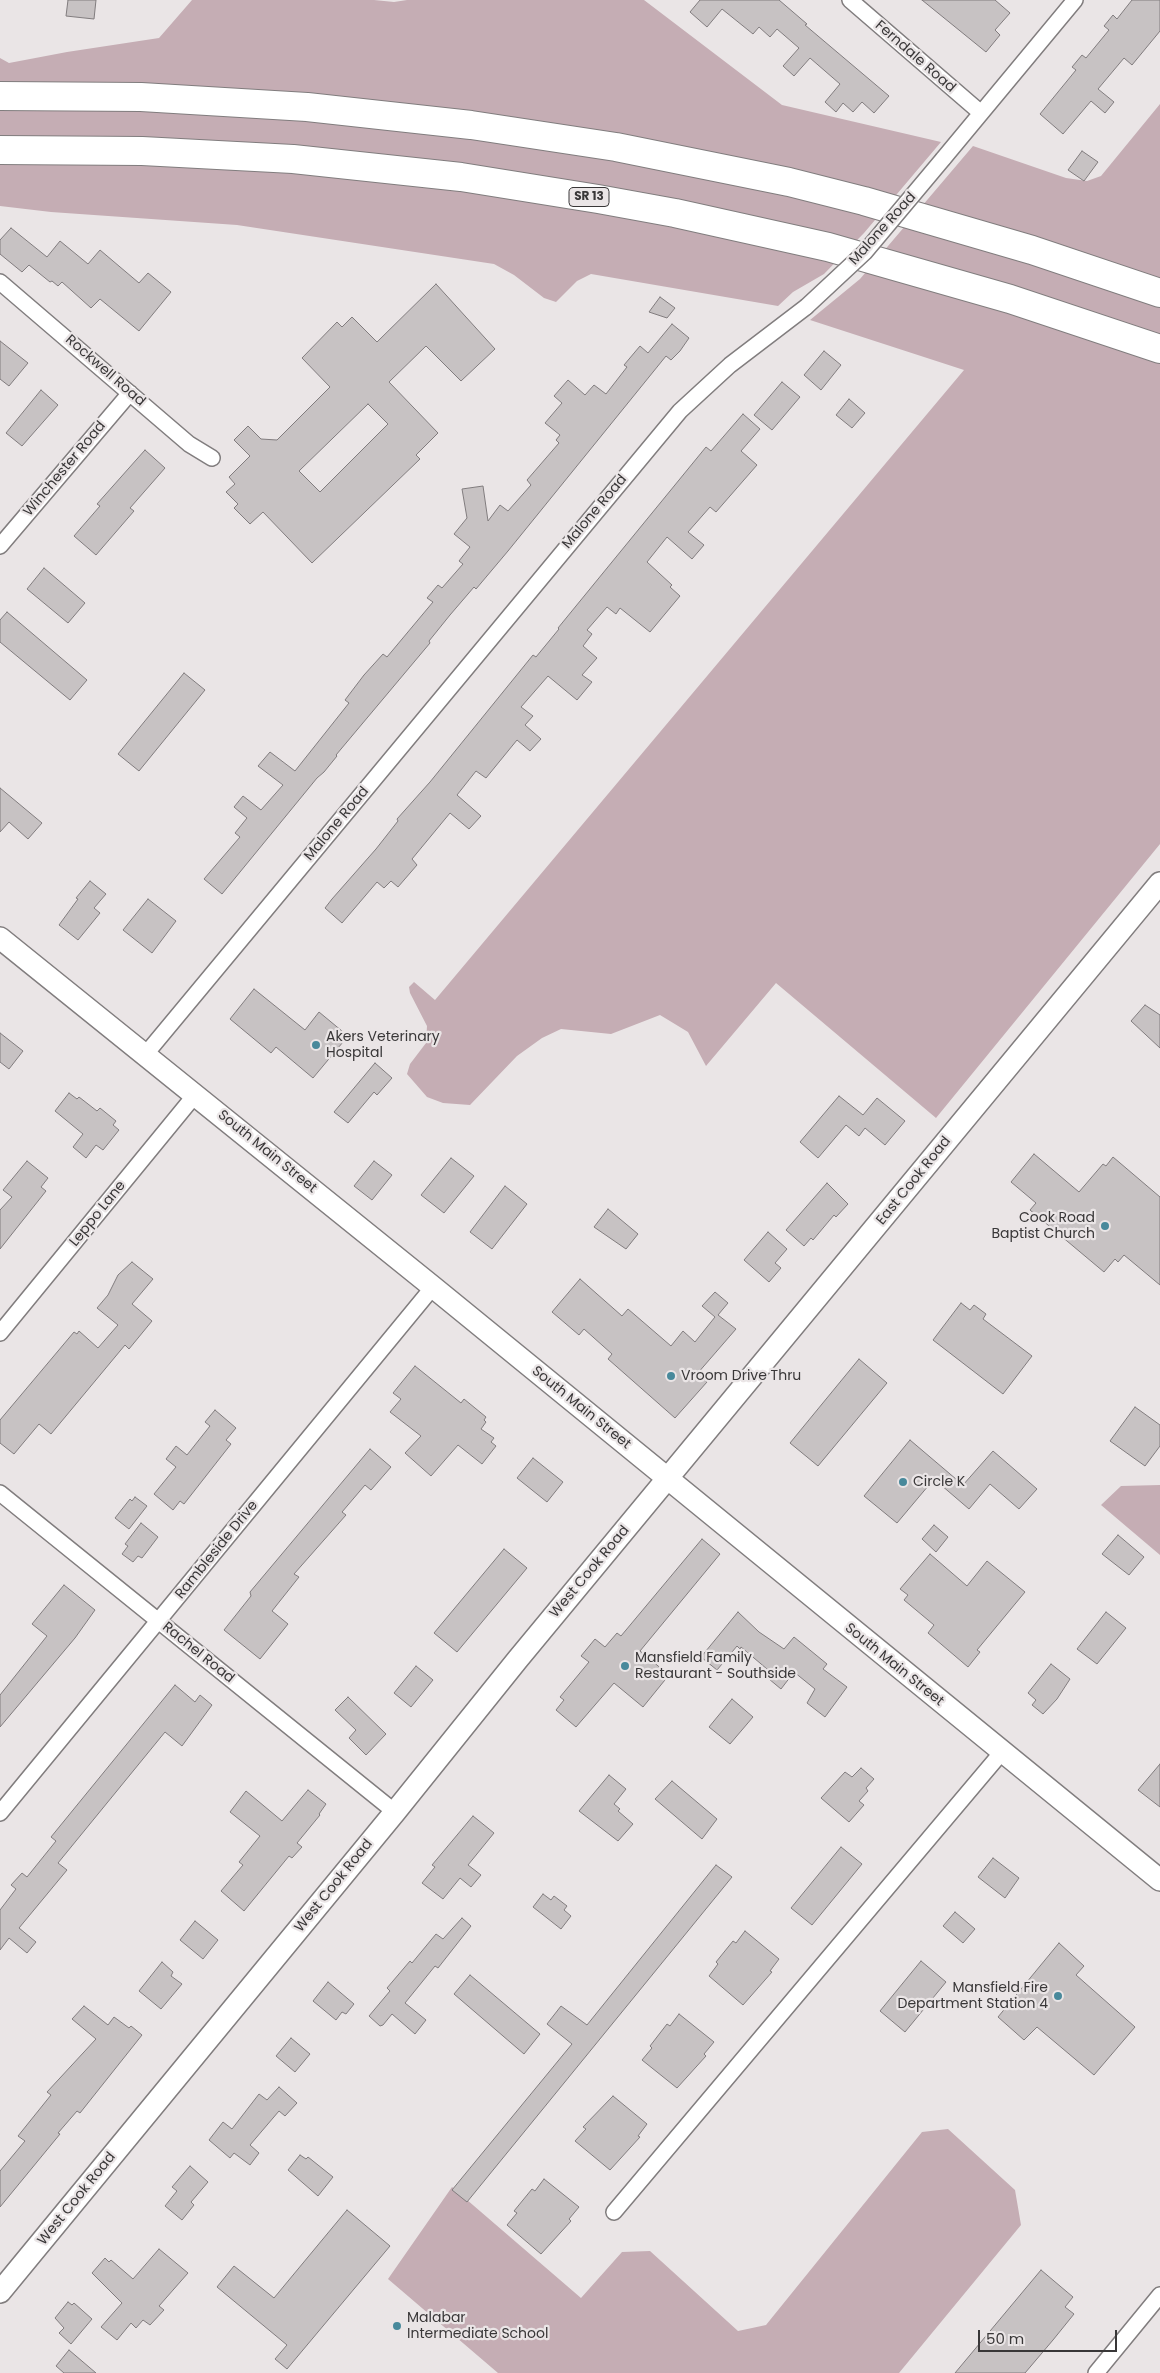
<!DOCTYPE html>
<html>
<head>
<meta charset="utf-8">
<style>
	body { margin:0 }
	#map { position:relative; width:1160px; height:2373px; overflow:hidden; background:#eae5e6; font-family:Poppins,sans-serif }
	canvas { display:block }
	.scale { position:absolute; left:978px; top:2330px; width:139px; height:22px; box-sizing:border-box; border:2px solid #393738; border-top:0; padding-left:6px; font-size:15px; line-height:18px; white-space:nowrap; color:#393738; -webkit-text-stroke:4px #eae5e6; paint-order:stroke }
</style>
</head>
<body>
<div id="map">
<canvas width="1160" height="2373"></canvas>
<div class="scale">50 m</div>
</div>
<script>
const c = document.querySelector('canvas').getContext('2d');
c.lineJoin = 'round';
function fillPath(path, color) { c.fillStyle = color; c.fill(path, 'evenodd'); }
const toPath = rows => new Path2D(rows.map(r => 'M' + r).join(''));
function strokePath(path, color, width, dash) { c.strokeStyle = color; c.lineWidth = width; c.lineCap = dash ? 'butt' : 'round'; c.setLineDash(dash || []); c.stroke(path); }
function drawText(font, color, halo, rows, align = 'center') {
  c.font = font + ' Poppins,sans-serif'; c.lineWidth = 4.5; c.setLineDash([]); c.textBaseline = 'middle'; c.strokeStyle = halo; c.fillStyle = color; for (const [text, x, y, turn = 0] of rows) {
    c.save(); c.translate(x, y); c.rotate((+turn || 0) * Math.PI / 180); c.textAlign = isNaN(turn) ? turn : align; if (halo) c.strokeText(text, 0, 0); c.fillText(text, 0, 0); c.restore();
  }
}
fillPath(toPath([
	[192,0,374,0,394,2,407,0,644,0,782,105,941,142,864,233,824,274,793,292,778,306,591,274,577,281,556,302,544,298,514,275,494,264,237,225,51,212,0,206,0,58,9,63,67,52,159,38],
	[1160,104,1160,844,936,1118,776,983,706,1066,688,1032,660,1015,611,1034,561,1029,542,1038,517,1056,470,1105,443,1103,427,1097,407,1074,410,1064,426,1043,427,1026,410,993,409,987,414,982,435,1000,964,370,810,320,860,279,973,146,1066,178,1087,181,1101,176],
	[1160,1485,1160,1555,1101,1505,1121,1486],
	[948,2129,1015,2190,1021,2225,899,2373,498,2373,388,2279,452,2187,581,2298,622,2252,650,2251,738,2331,766,2325,922,2132]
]), '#c5adb4');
const building = toPath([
	[68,0,96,0,94,19,66,16,68,0],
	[700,0,779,0,807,24,805,25,889,96,874,113,862,102,853,112,843,103,836,112,825,102,840,84,810,58,794,76,783,66,799,48,777,29,770,37,759,27,753,34,722,9,707,27,690,12,700,0],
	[922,0,995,0,1010,13,995,30,1000,35,986,52,922,0],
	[1132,0,1160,0,1160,31,1132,65,1124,58,1098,89,1114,102,1105,113,1091,101,1063,134,1040,114,1076,70,1072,67,1082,55,1086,58,1109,30,1104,26,1113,15,1117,19,1132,0],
	[1082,151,1098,162,1084,181,1068,170,1082,151],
	[11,228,47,257,60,241,88,264,100,250,139,283,148,273,171,292,139,331,100,299,91,308,62,282,58,286,52,281,50,282,29,265,22,272,0,254,0,240,11,228],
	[436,284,495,349,461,381,426,346,389,382,438,433,416,455,420,459,312,563,263,512,250,524,234,508,238,504,226,492,235,484,229,477,250,456,234,440,248,426,261,439,277,440,330,387,302,358,337,322,342,327,352,317,377,342,436,284],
	[368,404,388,424,320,492,299,471,368,404],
	[660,297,675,308,667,318,649,312,660,297],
	[672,324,689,338,680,351,671,360,666,356,508,551,476,589,474,587,450,615,429,641,430,643,336,755,337,756,324,772,317,778,222,894,204,879,240,837,235,833,247,818,234,807,243,796,261,810,283,785,258,766,270,752,295,771,349,703,345,700,364,675,383,654,387,657,433,602,427,598,438,585,442,588,463,564,459,561,470,547,454,534,467,518,462,489,483,486,488,521,500,505,508,511,531,485,527,480,559,443,556,440,560,435,545,423,562,403,554,396,568,380,585,395,594,385,606,394,627,367,624,365,640,346,648,353,672,324],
	[0,341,28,363,9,386,0,379,0,341],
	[824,351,841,365,821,390,804,375,824,351],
	[782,382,800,397,772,430,754,415,782,382],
	[41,390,58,405,22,446,6,433,41,390],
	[849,399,865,413,852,428,836,415,849,399],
	[743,414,760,429,741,451,757,465,716,512,710,507,688,532,704,545,692,559,667,537,647,562,672,585,670,587,680,596,650,632,620,608,616,614,607,607,587,630,592,634,583,646,597,658,582,675,592,682,577,700,548,676,521,707,533,716,525,725,541,739,530,751,517,740,486,778,476,771,457,795,481,816,469,829,450,813,412,859,417,865,398,887,391,881,384,888,377,882,342,923,325,908,332,899,376,849,398,821,397,819,430,782,533,655,536,657,559,629,558,628,706,447,711,451,743,414],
	[145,450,165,468,130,508,134,511,96,555,74,536,100,506,97,504,145,450],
	[44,568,85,603,68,623,27,589,44,568],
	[7,612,87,680,70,700,0,642,0,620,7,612],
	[184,673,205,690,139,771,118,754,184,673],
	[0,788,42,823,28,839,9,822,0,832,0,788],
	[90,881,106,894,94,908,100,913,78,940,59,925,78,899,76,898,90,881],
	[148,899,176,921,152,953,123,930,148,899],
	[254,989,305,1030,319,1012,348,1036,313,1078,276,1047,271,1053,230,1019,254,989],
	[1145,1005,1160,1015,1160,1048,1131,1021,1145,1005],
	[0,1033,23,1051,9,1069,0,1062,0,1033],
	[375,1063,392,1078,377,1095,374,1092,348,1123,334,1112,375,1063],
	[69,1093,77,1099,79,1097,97,1111,100,1108,116,1121,113,1125,119,1130,103,1150,96,1145,86,1158,73,1147,83,1134,55,1111,69,1093],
	[839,1096,863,1115,877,1098,905,1121,885,1145,865,1128,859,1136,846,1125,818,1158,800,1142,839,1096],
	[1034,1154,1079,1192,1103,1164,1106,1166,1113,1157,1160,1197,1160,1285,1124,1255,1118,1262,1115,1259,1104,1272,1030,1210,1036,1203,1011,1182,1034,1154],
	[451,1158,474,1176,444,1213,421,1195,451,1158],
	[27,1161,48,1178,41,1187,46,1191,0,1249,0,1210,12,1197,3,1190,27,1161],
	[374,1161,392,1175,372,1200,354,1186,374,1161],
	[827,1183,848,1204,836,1217,834,1215,813,1240,811,1238,804,1246,786,1230,827,1183],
	[505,1186,527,1204,492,1249,470,1232,505,1186],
	[608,1209,638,1234,626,1249,594,1227,608,1209],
	[768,1232,787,1249,775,1263,781,1268,769,1282,744,1260,768,1232],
	[132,1262,153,1279,132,1304,152,1321,129,1349,125,1345,51,1434,39,1424,14,1454,0,1443,0,1420,74,1332,77,1334,79,1331,98,1348,118,1325,97,1308,108,1295,118,1275,132,1262],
	[580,1279,622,1316,628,1309,671,1346,683,1331,695,1342,715,1317,702,1306,715,1292,728,1303,718,1315,736,1329,697,1374,707,1382,675,1418,608,1359,612,1354,584,1329,579,1335,552,1312,580,1279],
	[961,1303,970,1310,974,1305,986,1314,983,1319,1032,1356,1003,1394,933,1340,961,1303],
	[859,1359,887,1383,818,1466,790,1443,859,1359],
	[415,1366,461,1403,464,1399,486,1417,484,1420,486,1422,481,1429,494,1438,491,1442,496,1446,482,1464,458,1445,431,1476,405,1453,421,1436,390,1412,401,1399,393,1393,415,1366],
	[1135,1407,1160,1425,1160,1446,1145,1466,1110,1441,1135,1407],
	[215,1410,236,1428,226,1440,231,1444,184,1504,180,1501,173,1510,154,1494,176,1467,166,1459,176,1446,187,1455,210,1426,205,1422,215,1410],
	[910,1440,963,1485,993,1451,1037,1489,1019,1509,990,1484,969,1509,934,1479,897,1523,864,1496,910,1440],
	[370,1449,391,1467,371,1490,365,1485,342,1512,346,1515,294,1574,299,1577,272,1611,288,1624,260,1659,224,1630,251,1596,250,1592,370,1449],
	[533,1458,563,1482,547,1502,517,1478,533,1458],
	[135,1497,147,1506,129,1529,115,1518,130,1499,132,1501,135,1497],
	[141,1523,158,1537,142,1558,138,1556,133,1562,122,1554,128,1546,125,1544,141,1523],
	[934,1525,948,1537,936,1552,922,1539,934,1525],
	[1118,1535,1144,1557,1129,1575,1102,1554,1118,1535],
	[702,1539,720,1554,640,1651,669,1675,643,1707,614,1683,576,1727,556,1710,564,1700,560,1697,589,1662,581,1656,595,1639,605,1647,617,1633,621,1636,702,1539],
	[504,1549,527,1568,457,1652,434,1633,504,1549],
	[930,1554,967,1586,987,1561,1025,1592,977,1650,980,1652,968,1667,928,1633,934,1625,904,1600,908,1595,900,1589,930,1554],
	[64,1585,95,1610,75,1638,0,1727,0,1695,47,1636,32,1624,64,1585],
	[738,1612,759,1632,784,1649,794,1637,827,1664,823,1669,847,1687,825,1717,807,1703,815,1689,794,1672,781,1689,763,1674,767,1669,741,1647,740,1649,737,1646,717,1670,701,1657,738,1612],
	[1106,1612,1126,1628,1097,1664,1077,1649,1106,1612],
	[1051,1664,1070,1679,1057,1699,1043,1714,1032,1705,1036,1700,1028,1693,1051,1664],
	[416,1666,433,1680,411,1707,394,1693,416,1666],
	[175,1685,195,1702,200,1695,212,1705,182,1746,165,1732,58,1863,67,1870,19,1928,36,1942,27,1953,9,1938,0,1950,0,1910,16,1889,11,1885,22,1873,27,1877,56,1841,51,1837,175,1685],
	[348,1697,386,1734,366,1755,349,1738,356,1730,335,1710,348,1697],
	[732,1699,753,1717,730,1744,709,1727,732,1699],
	[1160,1764,1160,1807,1138,1790,1160,1764],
	[861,1768,874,1779,866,1788,868,1791,859,1801,864,1805,849,1822,821,1798,845,1772,852,1777,861,1768],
	[609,1775,626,1789,614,1804,620,1809,618,1811,633,1824,618,1841,579,1811,609,1775],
	[672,1781,717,1819,702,1839,655,1799,672,1781],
	[308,1790,326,1804,319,1814,320,1815,297,1843,302,1847,292,1858,289,1856,244,1911,221,1891,243,1865,239,1862,260,1836,230,1812,246,1791,282,1821,308,1790],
	[473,1816,494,1833,468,1865,481,1875,471,1887,460,1878,443,1899,422,1883,435,1867,432,1865,473,1816],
	[841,1847,862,1864,812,1925,791,1908,841,1847],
	[993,1858,1019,1878,1005,1898,978,1877,993,1858],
	[716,1865,732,1877,467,2202,452,2190,572,2044,547,2024,561,2006,587,2025,716,1865],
	[543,1894,551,1900,554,1896,567,1906,564,1910,571,1916,561,1929,533,1907,543,1894],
	[955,1912,975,1929,963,1943,943,1926,955,1912],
	[462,1918,471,1926,438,1968,435,1966,405,2003,426,2020,415,2034,392,2014,383,2025,380,2026,369,2016,390,1991,387,1988,410,1961,412,1963,436,1934,443,1939,462,1918],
	[195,1921,218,1940,203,1959,180,1940,195,1921],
	[745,1931,779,1959,770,1971,772,1972,743,2005,709,1976,718,1964,716,1962,733,1941,736,1943,745,1931],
	[1059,1943,1084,1966,1076,1975,1135,2027,1094,2075,1037,2027,1024,2040,998,2017,1059,1943],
	[921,1961,946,1982,905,2032,880,2011,921,1961],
	[162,1962,173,1972,171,1976,182,1984,161,2009,139,1991,162,1962],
	[470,1975,540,2034,524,2054,454,1994,470,1975],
	[328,1982,354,2004,346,2014,342,2012,336,2020,313,2001,328,1982],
	[84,2006,108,2025,114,2017,129,2028,131,2026,142,2035,80,2113,77,2111,58,2133,60,2134,0,2207,0,2171,25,2141,18,2136,51,2095,47,2092,96,2039,72,2019,84,2006],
	[679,2014,714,2042,704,2054,706,2056,677,2088,642,2060,652,2048,650,2046,667,2024,670,2026,679,2014],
	[291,2038,310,2054,295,2072,276,2056,291,2038],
	[279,2087,297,2103,285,2116,279,2111,250,2145,259,2153,250,2165,234,2153,230,2158,209,2140,223,2122,232,2129,259,2094,267,2100,279,2087],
	[613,2096,647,2124,638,2136,640,2137,610,2170,575,2141,586,2129,583,2127,613,2096],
	[300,2155,306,2159,308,2157,333,2177,318,2196,288,2170,300,2155],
	[190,2166,208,2182,191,2202,194,2205,182,2220,165,2206,177,2191,172,2187,190,2166],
	[544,2179,579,2207,569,2219,571,2221,541,2254,507,2225,517,2213,514,2211,532,2189,535,2191,544,2179],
	[347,2210,390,2246,287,2369,275,2359,287,2345,217,2287,234,2266,274,2298,347,2210],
	[159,2249,188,2273,159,2306,164,2310,150,2325,143,2320,136,2328,131,2323,117,2340,101,2327,122,2303,92,2273,105,2258,109,2262,111,2260,133,2279,159,2249],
	[1041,2270,1073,2297,1065,2307,1074,2314,1053,2340,1025,2373,955,2373,1041,2270],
	[68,2302,72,2305,74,2303,92,2319,71,2344,59,2333,64,2328,55,2318,68,2302],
	[69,2350,96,2373,64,2373,56,2366,69,2350]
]);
fillPath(building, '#c7c2c3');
strokePath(building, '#817c7e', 1);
const street = toPath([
	[850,0,981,113],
	[943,159,1075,0],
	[0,282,189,444,212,458],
	[0,546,130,393],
	[145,1055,680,411,730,365,806,307],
	[0,1333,195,1095],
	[0,1493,395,1812],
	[0,1813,433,1287],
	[614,2212,1002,1752],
	[1096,2373,1160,2295]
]);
const secondary = toPath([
	[0,938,433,1287,1160,1880],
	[0,2292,395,1812,518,1659,1160,883]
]);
const highway = toPath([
	[0,96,141,97,307,107,471,125,616,147,789,182,864,201,1032,250,1160,293],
	[0,150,142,151,293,159,461,177,598,199,675,213,828,247,1010,299,1160,349]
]);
strokePath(street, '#817d7e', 18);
strokePath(secondary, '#817d7e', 24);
strokePath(highway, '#817d7e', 30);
strokePath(street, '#fff', 15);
strokePath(secondary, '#fff', 21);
strokePath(highway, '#fff', 28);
const streetBridge = toPath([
	[806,307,865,252,943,159]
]);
strokePath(streetBridge, '#817d7e', 18, []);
strokePath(streetBridge, '#fff', 15);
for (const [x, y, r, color] of [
	[316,1045,5,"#48899b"],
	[1105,1226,5,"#48899b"],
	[671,1376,5,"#48899b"],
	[903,1482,5,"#48899b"],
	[625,1666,5,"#48899b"],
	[1058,1996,5,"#48899b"],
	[397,2326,5,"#48899b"]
]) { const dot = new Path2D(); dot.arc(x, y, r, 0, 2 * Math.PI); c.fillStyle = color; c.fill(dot); strokePath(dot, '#eae5e6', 2); }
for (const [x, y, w] of [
	[589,197,40]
]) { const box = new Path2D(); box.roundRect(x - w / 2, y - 9.5, w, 19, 4); c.fillStyle = '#eae5e6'; c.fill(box); strokePath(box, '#393738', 1); }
drawText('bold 12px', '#393738', null, [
	["SR 13",589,197]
]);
drawText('14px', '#393738', '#eae5e6', [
	["Ferndale Road",915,57,41],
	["Malone Road",883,229,-48],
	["Rockwell Road",105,371,41],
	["Winchester Road",65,469,-50],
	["Malone Road",595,512,-50],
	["Malone Road",337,824,-50],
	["South Main Street",267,1152,39],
	["East Cook Road",914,1181,-51],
	["Leppo Lane",98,1214,-51],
	["South Main Street",581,1408,39],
	["Rambleside Drive",217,1550,-51],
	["West Cook Road",590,1572,-50],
	["Rachel Road",198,1653,39],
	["South Main Street",894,1665,39],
	["West Cook Road",334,1886,-51],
	["West Cook Road",77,2199,-51]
]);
drawText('14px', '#393738', '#eae5e6', [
	["Akers Veterinary",326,1037],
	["Hospital",326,1053],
	["Cook Road",1095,1218,"right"],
	["Baptist Church",1095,1234,"right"],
	["Vroom Drive Thru",681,1376],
	["Circle K",913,1482],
	["Mansfield Family",635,1658],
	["Restaurant - Southside",635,1674],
	["Mansfield Fire",1048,1988,"right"],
	["Department Station 4",1048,2004,"right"],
	["Malabar",407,2318],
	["Intermediate School",407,2334]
], 'left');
</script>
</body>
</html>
